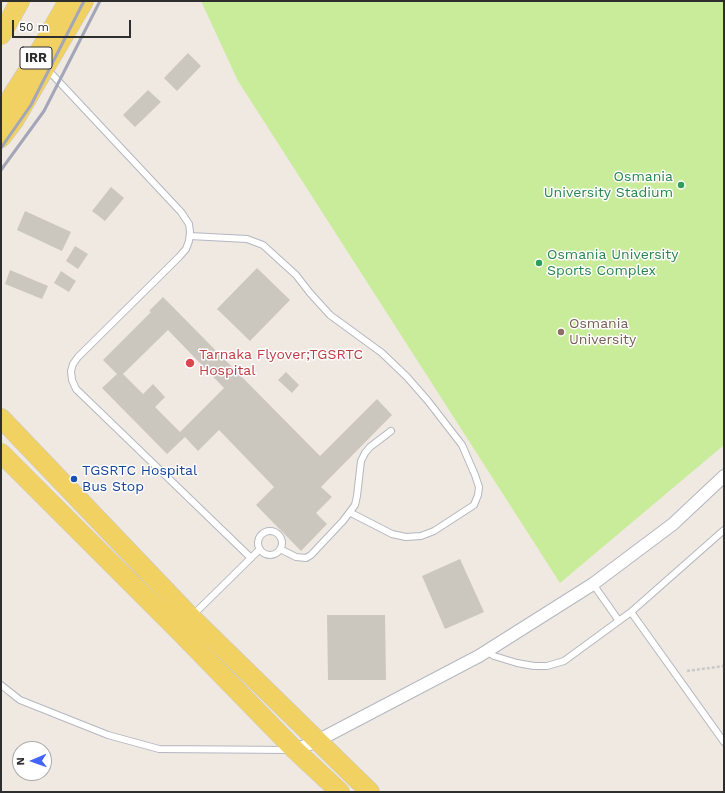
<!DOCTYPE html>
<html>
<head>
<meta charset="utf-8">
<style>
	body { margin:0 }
	#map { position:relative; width:725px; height:793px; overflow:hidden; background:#efe9e1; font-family:"Work Sans",sans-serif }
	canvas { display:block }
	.frame { position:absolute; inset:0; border:2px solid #2e2e2e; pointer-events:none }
	.north { position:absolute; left:12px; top:741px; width:40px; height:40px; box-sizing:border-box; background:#fff; border:1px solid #ababab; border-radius:50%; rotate:268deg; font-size:11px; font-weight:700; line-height:16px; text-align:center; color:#2e2e2e }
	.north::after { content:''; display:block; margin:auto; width:14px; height:18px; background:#4264fb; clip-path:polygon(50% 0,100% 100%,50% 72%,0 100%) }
	.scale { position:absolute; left:12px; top:20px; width:119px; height:18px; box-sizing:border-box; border:2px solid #2e2e2e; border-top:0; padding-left:5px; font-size:12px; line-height:14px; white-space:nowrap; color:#2e2e2e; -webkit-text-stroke:3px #fff; paint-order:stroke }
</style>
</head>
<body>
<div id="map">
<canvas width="725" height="793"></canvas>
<div class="frame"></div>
<div class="north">N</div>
<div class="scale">50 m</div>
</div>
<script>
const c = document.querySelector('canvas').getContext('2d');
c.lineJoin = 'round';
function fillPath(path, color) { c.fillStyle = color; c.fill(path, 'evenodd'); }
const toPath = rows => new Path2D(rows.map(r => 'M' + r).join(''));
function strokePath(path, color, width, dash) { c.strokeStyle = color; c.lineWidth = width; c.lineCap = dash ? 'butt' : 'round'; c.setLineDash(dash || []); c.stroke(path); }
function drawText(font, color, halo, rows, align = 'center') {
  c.font = font + ' "Work Sans",sans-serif'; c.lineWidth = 3; c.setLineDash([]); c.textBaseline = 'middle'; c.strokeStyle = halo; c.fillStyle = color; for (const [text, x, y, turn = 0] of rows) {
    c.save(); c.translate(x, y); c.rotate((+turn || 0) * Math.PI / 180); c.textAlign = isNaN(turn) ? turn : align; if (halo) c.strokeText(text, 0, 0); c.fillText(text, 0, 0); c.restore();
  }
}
fillPath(toPath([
	[201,1,724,1,724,445,560,583,238,81]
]), '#c9ec9a');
fillPath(toPath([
	[188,53,201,66,177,91,164,78],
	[148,90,161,102,135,127,123,115],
	[111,187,124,198,105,221,92,211],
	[25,211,71,232,62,251,17,230],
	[75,246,88,254,78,269,66,261],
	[257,268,290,300,250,341,217,309],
	[10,270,48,286,42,299,5,284],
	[61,271,76,281,69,292,54,283],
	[163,297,320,456,377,399,392,415,321,487,332,497,316,513,327,524,301,551,256,505,274,487,219,430,198,451,185,437,167,454,102,388,117,374,103,360,151,312,149,311],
	[168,330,224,388,180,432,155,407,165,397,153,384,143,394,123,374],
	[286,372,299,385,292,393,278,380],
	[460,559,484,612,445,629,422,576],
	[327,615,385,615,386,680,328,680]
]), '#cbc7bf');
const lane = toPath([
	[48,70,181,212,189,224,190,232,189,241,186,249,179,257,78,357,73,364,71,371,72,380,76,389,251,558],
	[190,236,247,239,263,245,296,275,310,293,330,315,382,353,407,377,428,401,462,445,475,475,479,487,478,495,474,505,434,531,421,536,406,537,392,534,351,513],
	'258 543a12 12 0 1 1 24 0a12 12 0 1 1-24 0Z',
	[280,549,296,557,306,558,311,555,343,521,355,505,357,496,361,461,365,453,370,447,391,431],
	[593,584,619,621],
	[631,612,724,530],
	[193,615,260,549],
	[487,651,494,656,517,663,534,666,547,666,564,661,631,612,724,742],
	[1,685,20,700,108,735,159,749,290,750]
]);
const street = toPath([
	[295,750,317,741,479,656,593,584,673,524,724,476]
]);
const primary = toPath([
	[1,35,20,1],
	[1,113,31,66,68,1],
	[1,138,14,121,84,1],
	[1,418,191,617,370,792],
	[1,453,178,630,295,750,340,792]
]);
strokePath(lane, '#b4b7c1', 8);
strokePath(street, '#b4b7c1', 14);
strokePath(primary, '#c9c9c9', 20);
strokePath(toPath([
	[687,671,724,666]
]), '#c9c9c9', 2.5, [3, 2]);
strokePath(lane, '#fff', 6);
strokePath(street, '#fff', 12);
strokePath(primary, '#f2d163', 19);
strokePath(toPath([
	[1,148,31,105,84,1],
	[1,170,44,111,100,1]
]), '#a3a6b8', 3);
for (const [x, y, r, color] of [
	[681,185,4,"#2e9e5b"],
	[539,263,4,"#2e9e5b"],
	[561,332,4,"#8d6e63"],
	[190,363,5,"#e0444e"],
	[74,479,4,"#1a4fb4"]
]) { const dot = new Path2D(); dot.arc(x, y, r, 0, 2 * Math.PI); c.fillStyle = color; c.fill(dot); strokePath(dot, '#fff', 1.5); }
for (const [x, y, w] of [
	[36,58,32]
]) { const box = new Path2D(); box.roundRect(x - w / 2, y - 11, w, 22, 3); c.fillStyle = '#fff'; c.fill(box); strokePath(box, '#2e2e2e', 1); }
drawText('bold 13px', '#2e2e2e', null, [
	["IRR",36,58]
]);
drawText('14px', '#27864d', '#fff', [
	["Osmania",673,177],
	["University Stadium",673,193],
	["Osmania University",547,255,"left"],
	["Sports Complex",547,271,"left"]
], 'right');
drawText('14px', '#785e54', '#fff', [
	["Osmania",569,324],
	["University",569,340]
], 'left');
drawText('14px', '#be3a42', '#fff', [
	["Tarnaka Flyover;TGSRTC",199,355],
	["Hospital",199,371]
], 'left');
drawText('14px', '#164399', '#fff', [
	["TGSRTC Hospital",82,471],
	["Bus Stop",82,487]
], 'left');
</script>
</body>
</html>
